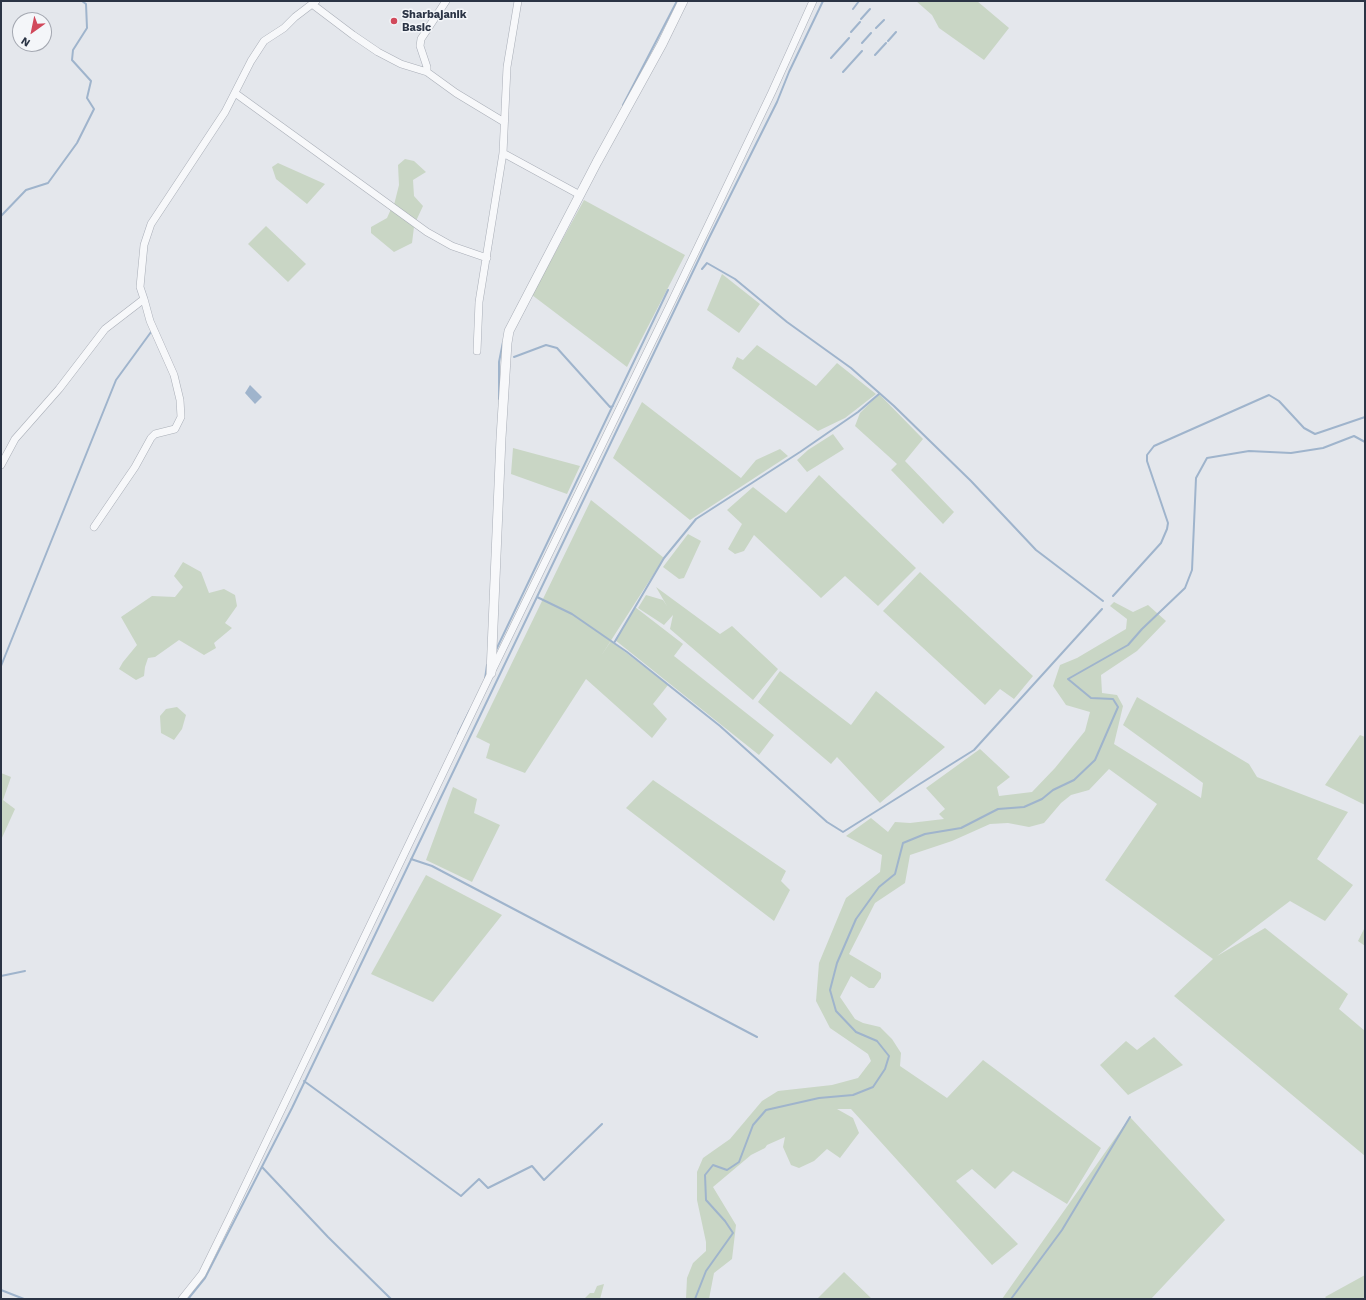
<!DOCTYPE html>
<html>
<head>
<meta charset="utf-8">
<style>
	body { margin:0 }
	#map { position:relative; width:1366px; height:1300px; overflow:hidden; background:#e4e7ec; font-family:"Work Sans",sans-serif }
	canvas { display:block }
	.frame { position:absolute; inset:0; border:2px solid #2b3445; pointer-events:none }
	.north { position:absolute; left:12px; top:12px; width:40px; height:40px; box-sizing:border-box; background:#f4f6f9; border:1px solid #a4a8b1; border-radius:50%; rotate:213deg; font-size:11px; font-weight:700; line-height:16px; text-align:center; color:#2b3445 }
	.north::after { content:''; display:block; margin:auto; width:14px; height:18px; background:#d1495b; clip-path:polygon(50% 0,100% 100%,50% 72%,0 100%) }
</style>
</head>
<body>
<div id="map">
<canvas width="1366" height="1300"></canvas>
<div class="frame"></div>
<div class="north">N</div>
</div>
<script>
const c = document.querySelector('canvas').getContext('2d');
c.lineJoin = 'round';
function fillPath(path, color) { c.fillStyle = color; c.fill(path, 'evenodd'); }
const toPath = rows => new Path2D(rows.map(r => 'M' + r).join(''));
function strokePath(path, color, width, dash) { c.strokeStyle = color; c.lineWidth = width; c.lineCap = dash ? 'butt' : 'round'; c.setLineDash(dash || []); c.stroke(path); }
function drawText(font, color, halo, rows, align = 'center') {
  c.font = font + ' "Work Sans",sans-serif'; c.lineWidth = 3; c.setLineDash([]); c.textBaseline = 'middle'; c.strokeStyle = halo; c.fillStyle = color; for (const [text, x, y, turn = 0] of rows) {
    c.save(); c.translate(x, y); c.rotate((+turn || 0) * Math.PI / 180); c.textAlign = isNaN(turn) ? turn : align; if (halo) c.strokeText(text, 0, 0); c.fillText(text, 0, 0); c.restore();
  }
}
fillPath(toPath([
	[916,1,977,1,1009,28,984,60,939,28,932,15],
	[405,159,414,161,426,172,413,180,414,196,423,206,416,221,394,205,399,185,398,165],
	[278,163,325,184,307,204,276,179,272,167],
	[584,200,685,255,627,367,532,295],
	[391,209,414,227,412,243,394,252,371,233,371,227,387,218],
	[266,226,306,264,288,282,248,244],
	[722,274,760,304,739,333,707,310],
	[757,345,816,386,837,363,876,394,845,418,818,431,732,368,737,357,743,360],
	[879,394,923,439,905,461,954,512,943,524,891,470,897,464,855,426,860,413],
	[642,402,741,478,756,460,780,449,788,456,690,520,613,458],
	[833,434,844,449,807,472,797,460,808,450],
	[513,448,580,466,567,494,511,474],
	[819,475,916,568,878,606,845,576,821,598,754,535,744,551,735,554,728,549,742,524,727,510,753,487,786,513],
	[591,500,664,558,601,656,611,641,668,685,653,704,667,719,652,738,586,679,525,773,486,758,490,744,476,737],
	[688,534,701,541,684,578,679,579,663,567],
	[183,562,201,572,209,593,224,589,235,595,237,606,225,623,232,628,214,643,216,648,204,655,179,640,155,657,148,658,145,667,144,676,136,680,119,669,123,662,137,645,121,617,152,596,175,597,183,587,174,576],
	[920,572,1033,676,1014,699,1000,689,985,705,883,611],
	[656,587,720,634,732,626,778,669,753,700,670,629,673,615,664,625,638,608,646,595,663,600,667,606],
	[1114,602,1133,612,1148,605,1166,621,1137,651,1101,675,1102,693,1117,695,1123,706,1114,744,1201,798,1203,783,1123,725,1137,697,1249,764,1257,777,1348,812,1317,859,1353,885,1325,921,1290,901,1217,956,1265,928,1348,994,1339,1009,1365,1031,1365,1156,1174,996,1213,959,1105,880,1157,804,1109,769,1089,790,1071,795,1061,803,1044,823,1029,827,1008,823,990,824,952,841,910,855,905,883,875,903,849,954,881,973,881,978,874,988,869,988,851,976,840,997,855,1019,863,1023,880,1027,892,1039,901,1053,900,1066,947,1098,983,1060,1101,1148,1067,1204,1013,1171,995,1189,972,1169,956,1181,1018,1244,992,1265,851,1109,837,1109,853,1118,859,1133,840,1158,827,1149,814,1161,799,1168,791,1165,783,1147,785,1137,767,1145,765,1148,751,1155,713,1187,736,1225,732,1259,714,1273,709,1299,686,1299,687,1278,693,1263,706,1251,706,1242,697,1200,697,1172,703,1158,730,1139,762,1101,778,1091,832,1085,858,1078,871,1061,868,1054,830,1028,816,1001,819,963,846,898,880,872,882,855,846,836,871,818,888,832,895,822,910,823,944,819,939,814,945,809,926,788,980,749,1010,777,997,787,999,796,1032,792,1055,768,1085,731,1090,712,1066,705,1053,686,1060,665,1077,658,1126,629,1127,619,1110,606],
	[635,607,683,644,674,656,774,735,759,755,615,640],
	[780,671,851,725,876,691,945,747,880,803,837,757,831,764,758,702],
	[177,707,186,715,182,729,174,740,161,733,160,716,166,709],
	[1360,735,1365,737,1365,805,1325,785],
	[1,773,11,777,3,800,15,809,1,840],
	[653,780,786,871,781,881,790,890,774,921,626,808],
	[453,787,477,799,474,813,500,825,472,882,426,860],
	[426,875,502,915,433,1002,371,974],
	[1365,927,1365,946,1358,941],
	[1154,1037,1183,1065,1128,1095,1100,1065,1126,1041,1137,1050],
	[1130,1117,1225,1220,1151,1299,1002,1299],
	[844,1272,872,1299,817,1299],
	[1365,1275,1365,1299,1327,1299,1325,1297],
	[604,1284,600,1299,584,1299,590,1293,594,1293,597,1286]
]), '#c9d6c5');
fillPath(toPath([
	[250,385,262,397,255,404,245,393]
]), '#9fb4cc');
strokePath(toPath([
	[853,9,859,1],
	[861,19,870,9],
	[876,28,884,20],
	[851,32,860,22],
	[888,41,896,32],
	[862,43,871,33],
	[875,55,886,43],
	[831,58,849,38],
	[843,72,862,51],
	[623,105,677,1],
	[1,216,26,190,48,183,77,143,94,109,87,98,91,81,72,60,73,50,87,28,86,4,82,1],
	[702,269,707,263,735,279,787,322,851,368,894,406,971,481,1036,550,1103,601],
	[514,357,546,345,557,348,610,407,613,406],
	[499,399,499,362,503,342],
	[1113,596,1161,543,1167,529,1168,523,1147,461,1147,455,1154,446,1269,395,1279,401,1304,428,1315,434,1365,417],
	[537,597,572,614,627,652,720,726,827,822,843,832,974,750,1102,609],
	[614,643,664,558,696,519,800,452,858,412,879,394],
	[496,650,668,290],
	[1,666,116,380,151,332],
	[485,679,487,665],
	[458,734,470,710],
	[411,859,432,866,757,1037],
	[1,976,25,971],
	[304,1081,461,1196,479,1179,488,1188,532,1166,544,1180,602,1124],
	[262,1167,328,1237,391,1299],
	[1,1290,24,1299],
	[188,1299,205,1278,292,1108,709,238,777,102,789,72,823,1],
	[695,1299,706,1271,733,1233,725,1221,706,1200,705,1175,713,1165,727,1170,739,1162,753,1125,766,1110,819,1098,853,1095,873,1087,885,1069,889,1056,877,1041,856,1032,836,1011,830,990,837,963,856,919,879,887,895,874,903,843,925,834,961,828,998,809,1024,807,1042,799,1053,790,1074,780,1095,760,1118,707,1113,699,1091,698,1068,679,1128,645,1142,629,1185,588,1192,570,1196,478,1207,458,1249,451,1291,453,1323,448,1354,436,1365,442],
	[1011,1299,1062,1230,1130,1117]
]), '#9fb4cc', 2);
const minor = toPath([
	[312,4,353,35,378,52,401,64,427,72,456,93,504,122],
	[427,72,427,67,420,46,421,39,446,1],
	[235,93,427,232,452,246,487,258],
	[503,153,580,195],
	[477,351,479,302,503,153,507,67,518,1],
	[1,465,15,439,59,389,105,329,144,299,140,287,144,245,151,224,225,112,251,61,264,41,284,28,295,17,316,1],
	[94,527,135,467,151,438,155,434,175,429,181,417,180,400,174,375,150,321,144,299],
	[182,1299,202,1274,230,1217,491,673,671,303,772,92,813,1]
]);
const tertiary = toPath([
	[491,673,501,438,507,343,509,331,597,162,662,44,683,1]
]);
strokePath(minor, '#a9aeb7', 8);
strokePath(tertiary, '#a9aeb7', 10);
strokePath(minor, '#f7f8fa', 7);
strokePath(tertiary, '#f7f8fa', 9);
for (const [x, y, r, color] of [
	[394,21,4,"#d1495b"]
]) { const dot = new Path2D(); dot.arc(x, y, r, 0, 2 * Math.PI); c.fillStyle = color; c.fill(dot); strokePath(dot, '#f4f6f9', 1.5); }
drawText('bold 11px', '#2b3445', '#f4f6f9', [
	["Sharbajanik",402,15],
	["Basic",402,28]
], 'left');
</script>
</body>
</html>
